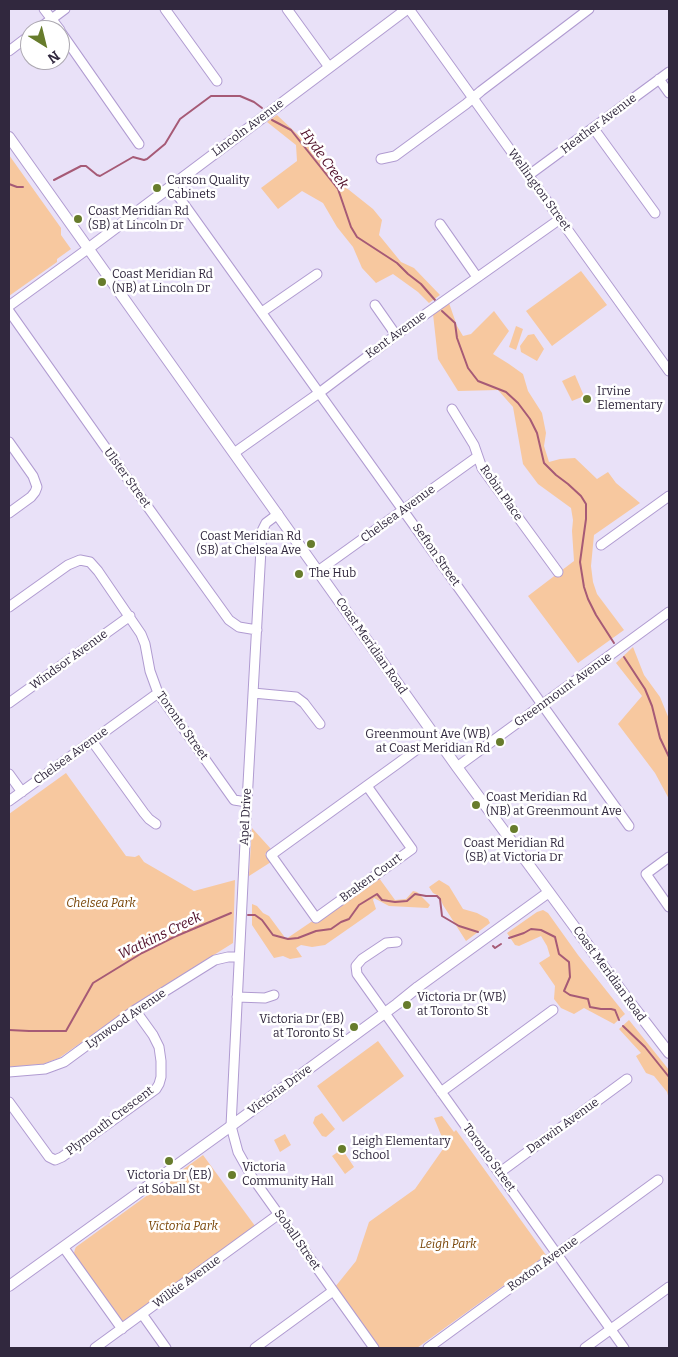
<!DOCTYPE html>
<html>
<head>
<meta charset="utf-8">
<style>
	body { margin:0 }
	#map { position:relative; width:678px; height:1357px; overflow:hidden; background:#e9e1f8; font-family:Bitter,serif }
	canvas { display:block }
	.frame { position:absolute; inset:0; border:10px solid #31283e; pointer-events:none }
	.north { position:absolute; left:20px; top:20px; width:50px; height:50px; box-sizing:border-box; background:#fff; border:1px solid #ada9b2; border-radius:50%; rotate:144deg; font-size:14px; font-weight:700; line-height:20px; text-align:center; color:#31283e }
	.north::after { content:''; display:block; margin:auto; width:18px; height:22px; background:#677c2c; clip-path:polygon(50% 0,100% 100%,50% 72%,0 100%) }
</style>
</head>
<body>
<div id="map">
<canvas width="678" height="1357"></canvas>
<div class="frame"></div>
<div class="north">N</div>
</div>
<script>
const c = document.querySelector('canvas').getContext('2d');
c.lineJoin = 'round';
function fillPath(path, color) { c.fillStyle = color; c.fill(path, 'evenodd'); }
const toPath = rows => new Path2D(rows.map(r => 'M' + r).join(''));
function strokePath(path, color, width, dash) { c.strokeStyle = color; c.lineWidth = width; c.lineCap = dash ? 'butt' : 'round'; c.setLineDash(dash || []); c.stroke(path); }
function drawText(font, color, halo, rows, align = 'center') {
  c.font = font + ' Bitter,serif'; c.lineWidth = 5; c.setLineDash([]); c.textBaseline = 'middle'; c.strokeStyle = halo; c.fillStyle = color; for (const [text, x, y, turn = 0] of rows) {
    c.save(); c.translate(x, y); c.rotate((+turn || 0) * Math.PI / 180); c.textAlign = isNaN(turn) ? turn : align; if (halo) c.strokeText(text, 0, 0); c.fillText(text, 0, 0); c.restore();
  }
}
fillPath(toPath([
	[277,115,313,149,321,154,328,169,339,182,373,209,382,220,379,235,401,262,414,268,440,295,429,303,418,292,393,274,376,283,362,268,353,247,337,227,323,203,302,191,278,209,261,188,297,161,296,145,267,122],
	[9,155,61,228,61,235,71,249,57,259,57,262,9,296],
	[581,271,607,305,552,346,526,311],
	[449,303,457,326,463,336,471,334,494,311,509,331,493,354,509,364,523,374,528,391,542,413,546,433,544,446,549,462,560,459,575,458,597,479,608,472,616,483,640,503,594,535,591,566,593,582,597,594,624,630,578,663,528,596,574,561,572,531,573,520,571,508,538,484,523,464,513,407,498,390,458,391,438,359,433,314],
	[516,326,523,329,516,350,509,347],
	[534,334,544,349,537,361,521,352,520,346,528,335],
	[575,375,584,396,572,401,562,381],
	[633,647,644,675,660,697,669,719,669,799,655,773,618,724,642,696,616,663],
	[66,773,126,856,135,857,139,855,144,862,194,891,235,880,233,943,145,998,59,1058,43,1064,9,1067,9,814],
	[252,828,271,849,265,854,271,862,249,876],
	[379,878,395,900,406,899,413,891,417,892,430,905,428,908,389,906,374,898,373,900,376,909,368,915,325,945,312,947,301,945,296,948,302,957,290,959,283,956,274,958,252,925,252,904,257,906,263,913,269,916,286,939,311,922,325,917],
	[439,880,449,886,463,909,477,913,488,919,490,923,466,941,443,905,439,896,433,893,429,887],
	[543,910,548,913,578,955,625,1014,614,1024,584,1008,574,1014,561,1008,554,999,555,986,539,963,550,956,547,946,541,936,519,946,515,945,507,933,537,912],
	[629,1020,669,1070,669,1099,667,1092,654,1076,646,1073,636,1056,641,1053,619,1029],
	[378,1041,404,1076,343,1122,317,1086],
	[322,1113,335,1129,326,1137,322,1136,313,1123,315,1117],
	[442,1116,454,1132,456,1130,546,1255,417,1348,378,1348,335,1287,356,1261,369,1222,415,1189,443,1149,444,1142,434,1118],
	[285,1134,291,1145,280,1152,274,1140],
	[342,1149,354,1167,345,1174,332,1156],
	[203,1155,258,1230,124,1327,76,1257,74,1253,75,1249,76,1247]
]), '#f7c89f');
strokePath(toPath([
	[272,120,291,130,338,189,351,227,357,237,397,263,408,274,421,284,435,300],
	[54,180,81,166,86,166,97,175,100,176,133,157,144,160,147,159,165,144,180,119,211,96,240,96,254,102,262,108],
	[9,184,17,187,23,187],
	[442,311,455,323,457,338,468,368,478,381,506,392,518,403,530,419,537,433,544,463,556,475,568,484,581,496,586,504,586,519,580,562,584,587,588,599,596,615,614,643],
	[624,657,645,689,652,706,660,738,669,757],
	[248,915,255,915,262,920,273,935,288,939,298,938,316,931,331,929,341,922,349,919,359,905,377,894,382,900,395,902,407,901,415,894,426,896,437,896,440,899,442,916,459,926,478,932],
	[509,938,524,933,531,929,541,930,555,937,559,954,569,962,570,977,564,991,570,995,588,999,590,1007,601,1009,611,1009,615,1010,619,1020],
	[493,946,495,948,501,944],
	[623,1026,645,1047,669,1077],
	[9,1030,29,1031,66,1031,93,983,142,953,174,937,231,913]
]), '#a65a76', 2);
const minor = toPath([
	[44,9,60,30],
	[165,9,217,81],
	[287,9,329,67],
	[409,9,669,371],
	[37,30,65,9],
	[60,31,139,144],
	[9,51,30,35],
	[659,79,669,93],
	[594,129,655,213],
	[381,159,395,156,466,104,481,91,589,9],
	[529,175,669,72],
	[171,186,629,826],
	[440,224,477,277],
	[375,305,396,335],
	[9,306,89,248],
	[9,311,132,485,229,620,239,627,257,630],
	[262,312,317,274],
	[452,409,474,445,482,468,558,572],
	[9,442,33,476,37,487,35,492,31,497,9,513],
	[234,453,319,393,396,335,560,219],
	[278,514,266,523,262,531,247,802,231,1126,238,1152,252,1177,374,1348],
	[601,545,669,496],
	[318,571,477,457],
	[9,607,68,565,80,560,90,562,98,571,141,634,145,644,150,671,158,693,234,800,247,802],
	[253,693,296,697,304,703,320,724],
	[9,703,130,616],
	[92,741,144,813,149,819,156,824],
	[457,767,669,612],
	[9,774,22,792],
	[367,786,412,849,316,918,271,855,397,764,435,736],
	[9,801,158,693],
	[669,857,646,874,669,907],
	[397,942,386,943,362,959,356,966,357,974,624,1348],
	[237,997,265,998,274,995],
	[9,1072,45,1069,64,1062,135,1010,215,960,228,957,239,957],
	[441,1092,553,1010],
	[9,1102,49,1157,55,1160,62,1157,156,1089,159,1084,161,1077,161,1061,159,1047,153,1035,135,1010],
	[499,1173,627,1079],
	[64,1248,122,1329],
	[142,1314,166,1348],
	[95,1348,279,1214],
	[255,1348,333,1291],
	[428,1348,658,1180],
	[585,1348,669,1287]
]);
const major = toPath([
	[9,137,457,767,629,1001,669,1053],
	[89,248,407,9],
	[9,1286,231,1126,397,1004,418,987,549,892]
]);
strokePath(minor, '#b09bd1', 11);
strokePath(major, '#b09bd1', 12);
strokePath(minor, '#fff', 9);
strokePath(major, '#fff', 10);
for (const [x, y, r, color] of [
	[157,188,5,"#677c2c"],
	[78,219,5,"#677c2c"],
	[102,282,5,"#677c2c"],
	[587,399,5,"#677c2c"],
	[311,544,5,"#677c2c"],
	[299,574,5,"#677c2c"],
	[500,742,5,"#677c2c"],
	[476,805,5,"#677c2c"],
	[514,829,5,"#677c2c"],
	[407,1005,5,"#677c2c"],
	[354,1027,5,"#677c2c"],
	[342,1149,5,"#677c2c"],
	[169,1161,5,"#677c2c"],
	[232,1175,5,"#677c2c"]
]) { const dot = new Path2D(); dot.arc(x, y, r, 0, 2 * Math.PI); c.fillStyle = color; c.fill(dot); strokePath(dot, '#fff', 2); }
drawText('12px', '#31283e', '#fff', [
	["Heather Avenue",599,124,-37],
	["Lincoln Avenue",248,128,-37],
	["Wellington Street",539,190,54],
	["Kent Avenue",396,335,-36],
	["Ulster Street",127,478,54],
	["Robin Place",501,493,55],
	["Chelsea Avenue",398,514,-36],
	["Sefton Street",436,555,55],
	["Coast Meridian Road",371,646,55],
	["Windsor Avenue",69,660,-36],
	["Greenmount Avenue",563,690,-36],
	["Toronto Street",182,726,55],
	["Chelsea Avenue",71,756,-36],
	["Apel Drive",246,817,-87],
	["Braken Court",371,878,-36],
	["Coast Meridian Road",609,974,54],
	["Lynwood Avenue",126,1019,-35],
	["Victoria Drive",280,1090,-36],
	["Plymouth Crescent",110,1121,-37],
	["Darwin Avenue",563,1126,-36],
	["Toronto Street",489,1158,54],
	["Soball Street",297,1240,55],
	["Roxton Avenue",543,1264,-36],
	["Wilkie Avenue",187,1282,-36]
]);
drawText('12px', '#31283e', '#fff', [
	["Carson Quality",167,181],
	["Cabinets",167,195],
	["Coast Meridian Rd",88,212],
	["(SB) at Lincoln Dr",88,226],
	["Coast Meridian Rd",112,275],
	["(NB) at Lincoln Dr",112,289],
	["Irvine",597,392],
	["Elementary",597,406],
	["Coast Meridian Rd",301,537,"right"],
	["(SB) at Chelsea Ave",301,551,"right"],
	["The Hub",309,574],
	["Greenmount Ave (WB)",490,735,"right"],
	["at Coast Meridian Rd",490,749,"right"],
	["Coast Meridian Rd",486,798],
	["(NB) at Greenmount Ave",486,812],
	["Coast Meridian Rd",514,844,"center"],
	["(SB) at Victoria Dr",514,858,"center"],
	["Victoria Dr (WB)",417,998],
	["at Toronto St",417,1012],
	["Victoria Dr (EB)",344,1020,"right"],
	["at Toronto St",344,1034,"right"],
	["Leigh Elementary",352,1142],
	["School",352,1156],
	["Victoria",242,1168],
	["Community Hall",242,1182],
	["Victoria Dr (EB)",169,1176,"center"],
	["at Soball St",169,1190,"center"]
], 'left');
drawText('italic 12px', '#794507', '#fff', [
	["Chelsea Park",101,904],
	["Victoria Park",183,1227],
	["Leigh Park",448,1245]
]);
drawText('italic 14px', '#4e0c26', '#fff', [
	["Hyde Creek",324,159,54],
	["Watkins Creek",160,936,-26]
]);
</script>
</body>
</html>
